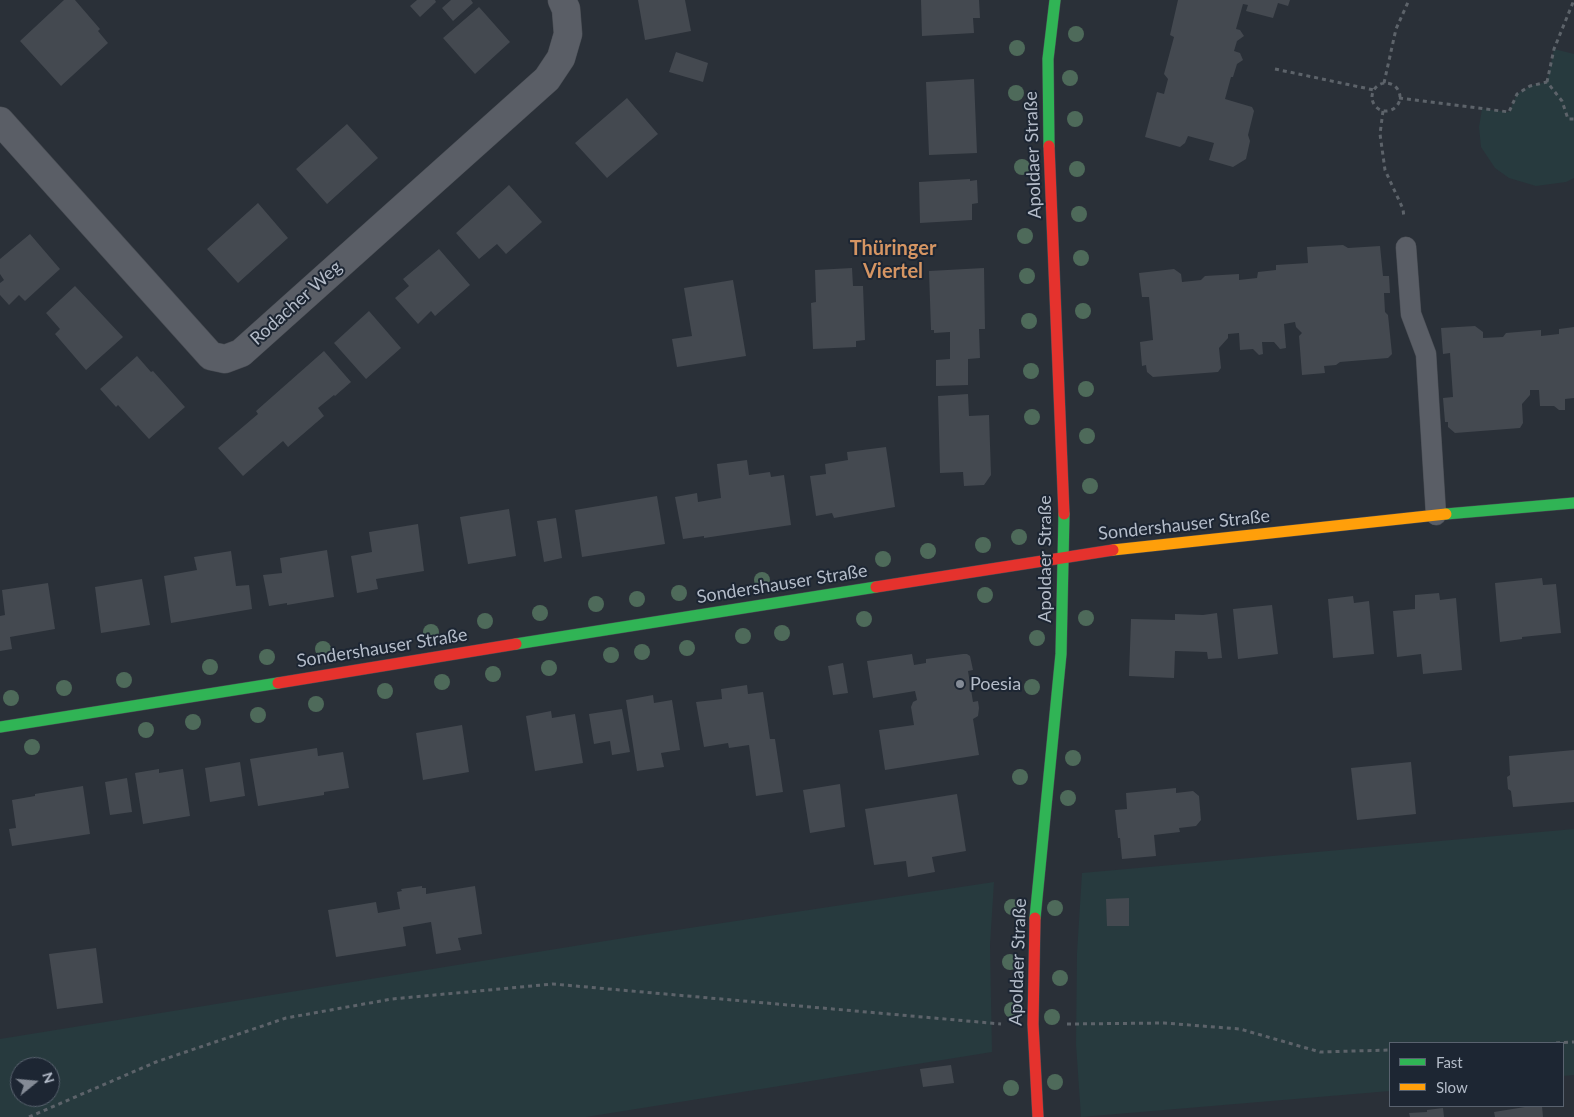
<!DOCTYPE html>
<html>
<head>
<meta charset="utf-8">
<style>
	body { margin:0 }
	#map { position:relative; width:1574px; height:1117px; overflow:hidden; background:#2a3038; font-family:Lato,sans-serif }
	canvas { display:block }
	.legend { position:absolute; left:1389px; top:1042px; width:175px; height:65px; box-sizing:border-box; background:#1d2633; border:1px solid #59626f; margin:0; padding:6px 9px; list-style:none; font-size:15px; color:#b4bcc9 }
	.legend li { display:flex; align-items:center; gap:10px; height:25px }
	.legend b { width:25px; border:1px solid #59626f }
	.north { position:absolute; left:10px; top:1057px; width:50px; height:50px; box-sizing:border-box; background:#1d2633; border:1px solid #59626f; border-radius:50%; rotate:73deg; font-size:14px; font-weight:700; line-height:20px; text-align:center; color:#b4bcc9 }
	.north::after { content:''; display:block; margin:auto; width:18px; height:22px; background:#848b96; clip-path:polygon(50% 0,100% 100%,50% 72%,0 100%) }
</style>
</head>
<body>
<div id="map">
<canvas width="1574" height="1117"></canvas>
<ul class="legend">
<li><b style="height:6px;background:#30b455"></b>Fast</li>
<li><b style="height:6px;background:#ff9f0a"></b>Slow</li>
</ul>
<div class="north">N</div>
</div>
<script>
const c = document.querySelector('canvas').getContext('2d');
c.lineJoin = 'round';
function fillPath(path, color) { c.fillStyle = color; c.fill(path, 'evenodd'); }
const toPath = rows => new Path2D(rows.map(r => 'M' + r).join(''));
function strokePath(path, color, width, dash) { c.strokeStyle = color; c.lineWidth = width; c.lineCap = dash ? 'butt' : 'round'; c.setLineDash(dash || []); c.stroke(path); }
function drawText(font, color, halo, rows, align = 'center') {
  c.font = font + ' Lato,sans-serif'; c.lineWidth = 4; c.setLineDash([]); c.textBaseline = 'middle'; c.strokeStyle = halo; c.fillStyle = color; for (const [text, x, y, turn = 0] of rows) {
    c.save(); c.translate(x, y); c.rotate((+turn || 0) * Math.PI / 180); c.textAlign = isNaN(turn) ? turn : align; if (halo) c.strokeText(text, 0, 0); c.fillText(text, 0, 0); c.restore();
  }
}
fillPath(toPath([
	[1554,49,1574,54,1574,178,1566,182,1536,186,1509,178,1495,168,1481,147,1479,127,1482,109,1509,112,1517,94,1530,86,1547,82],
	[1574,829,1574,1075,1563,1076,1563,1043,1390,1043,1390,1091,1081,1117,1076,1044,1077,953,1082,873],
	[994,882,990,945,992,1052,586,1117,0,1117,0,1039,630,937],
	[20,1067,50,1067,50,1097,20,1097]
]), '#273a3e');
fillPath(toPath([
	[64,0,75,0,100,29,98,31,108,43,61,86,20,41],
	[417,0,435,0,436,2,420,17,410,6],
	[451,0,471,0,473,3,453,21,442,8],
	[638,0,685,0,691,31,645,40],
	[921,0,979,0,980,18,973,18,974,33,922,36],
	[1178,0,1290,0,1288,6,1278,3,1273,18,1246,11,1248,5,1243,4,1236,29,1240,30,1244,36,1237,41,1234,51,1240,53,1243,60,1237,64,1233,77,1231,77,1225,99,1252,107,1254,111,1248,135,1250,141,1246,159,1233,167,1209,160,1214,143,1188,136,1185,143,1180,147,1145,137,1157,92,1164,94,1168,79,1164,74,1174,37,1170,35],
	[479,7,510,42,475,74,443,38],
	[676,52,708,63,703,82,669,72],
	[974,79,977,153,929,155,926,82],
	[627,98,658,134,607,178,575,143],
	[347,124,378,158,327,204,296,169],
	[970,179,970,181,977,180,978,203,972,204,972,220,920,223,919,182],
	[509,185,542,222,506,254,497,244,479,259,456,233],
	[258,203,288,238,238,283,207,249],
	[30,234,60,269,25,301,19,295,9,305,0,295,0,283,4,280,0,274,0,259],
	[1343,245,1348,248,1380,246,1383,276,1389,276,1390,293,1384,293,1385,312,1388,315,1392,354,1388,358,1340,362,1336,365,1324,366,1325,373,1302,375,1299,336,1302,333,1296,327,1295,322,1284,324,1286,348,1280,349,1274,342,1262,342,1263,354,1259,355,1253,349,1240,350,1239,333,1228,334,1228,338,1219,348,1221,368,1218,372,1153,377,1147,372,1146,365,1142,366,1140,342,1153,340,1149,297,1142,297,1139,273,1174,269,1181,274,1182,282,1201,280,1205,276,1239,274,1239,280,1257,278,1258,272,1276,270,1276,265,1308,263,1307,247],
	[439,249,470,285,435,316,431,311,418,324,395,298,409,286,403,279],
	[852,268,853,286,863,286,865,340,856,341,856,347,813,349,811,303,816,302,815,270],
	[984,268,985,329,979,329,980,358,968,359,968,385,936,386,936,360,950,359,950,332,934,333,934,330,931,330,929,271],
	[733,280,746,356,677,367,672,339,692,336,684,288],
	[75,286,123,337,86,370,55,334,60,329,46,313],
	[369,311,401,348,366,379,334,343],
	[1475,326,1483,332,1483,338,1503,337,1506,333,1541,330,1541,336,1559,334,1559,329,1574,327,1574,398,1565,399,1565,410,1559,410,1554,406,1540,406,1539,390,1530,390,1530,395,1522,404,1523,423,1520,428,1455,433,1448,427,1448,422,1445,422,1443,398,1453,397,1450,353,1443,354,1441,328],
	[324,351,351,382,335,396,334,395,318,408,324,416,288,447,283,441,243,476,218,448,258,414,256,411],
	[137,356,151,372,153,371,185,407,149,439,118,405,116,407,100,389],
	[968,394,969,416,989,415,991,475,984,485,964,486,963,472,940,473,938,396],
	[886,447,895,507,834,518,832,513,816,516,810,476,826,474,825,464,848,460,847,452],
	[747,460,749,475,770,472,771,477,784,475,791,525,704,538,704,536,683,539,675,497,697,493,698,502,721,498,717,464],
	[657,496,665,544,582,557,575,510],
	[509,509,516,556,468,564,460,517],
	[556,518,562,558,544,562,537,521],
	[418,524,424,571,376,579,378,589,357,593,351,556,372,552,369,532],
	[327,550,334,597,287,605,287,603,269,606,263,575,282,573,280,558],
	[231,551,236,586,249,585,252,609,171,623,164,576,197,570,194,557],
	[1542,578,1543,585,1556,584,1561,633,1522,637,1522,639,1500,642,1495,583],
	[142,579,150,625,101,633,95,587],
	[48,583,55,629,10,637,12,649,0,651,0,616,5,615,2,590],
	[1439,593,1440,600,1456,598,1462,670,1423,674,1421,654,1397,657,1393,611,1415,609,1415,595],
	[1353,596,1354,603,1369,601,1374,654,1333,658,1328,599],
	[1272,605,1278,654,1238,659,1233,609],
	[1217,613,1222,658,1208,659,1207,652,1175,651,1174,678,1129,676,1131,619,1175,620,1175,614,1203,615],
	[912,654,914,665,926,663,926,659,963,654,967,654,970,656,973,670,968,671,973,702,978,701,979,708,978,716,973,719,979,755,885,770,879,730,914,725,911,707,913,702,917,700,915,691,873,698,867,661],
	[843,663,848,693,833,695,828,666],
	[747,685,748,694,763,692,770,739,775,739,783,792,756,796,749,745,729,748,728,743,704,747,696,702,722,699,721,689],
	[653,695,654,703,672,700,680,750,661,753,664,767,637,771,626,700],
	[622,709,630,752,612,755,610,741,594,744,589,714],
	[551,711,552,718,575,714,583,763,535,771,526,716],
	[462,725,469,772,423,780,416,733],
	[317,748,318,756,343,752,349,788,324,792,324,795,258,806,250,759],
	[1574,750,1574,802,1513,807,1511,791,1508,789,1507,777,1510,775,1509,756],
	[240,762,245,796,210,802,205,768],
	[1411,762,1416,814,1357,820,1351,768],
	[159,769,159,773,183,769,190,816,143,824,135,773],
	[127,778,132,812,110,815,105,782],
	[840,784,845,827,810,833,803,790],
	[83,786,90,834,12,846,9,829,16,828,12,800,35,796,35,794],
	[1176,788,1176,793,1193,791,1199,796,1201,820,1196,826,1179,828,1180,832,1154,835,1156,856,1122,859,1120,838,1118,838,1115,810,1127,809,1126,793],
	[957,794,966,851,932,857,935,872,908,877,906,861,874,865,865,809],
	[422,886,422,888,426,888,426,894,475,886,482,934,458,938,461,950,436,954,431,922,403,927,406,946,336,957,328,910,376,902,378,913,400,909,397,892,402,891,401,889],
	[1129,898,1129,926,1107,926,1106,899],
	[96,948,103,1003,57,1009,49,954],
	[951,1065,954,1083,923,1087,920,1069],
	[1531,1106,1542,1106,1543,1117,1495,1117,1494,1112],
	[1443,1108,1444,1117,1410,1117,1409,1113,1427,1112,1427,1110]
]), '#444950');
const lane = toPath([
	[1406,247,1411,314,1426,354,1436,515]
]);
const street = toPath([
	[0,121,211,356,225,359,241,353,547,79,561,58,568,34,566,9,562,0]
]);
const fast = toPath([
	[1049,146,1048,59,1055,0],
	[1446,514,1574,503],
	[516,644,876,587],
	[0,727,278,683],
	[1035,918,1061,654,1064,514]
]);
const slow = toPath([
	[1113,550,1446,514]
]);
const jam = toPath([
	[1049,146,1064,514],
	[876,587,1113,550],
	[278,683,516,644],
	[1035,918,1033,1024,1038,1117]
]);
strokePath(lane, '#484c53', 21);
strokePath(street, '#484c53', 29);
strokePath(fast, '#484c53', 12);
strokePath(slow, '#484c53', 12);
strokePath(jam, '#484c53', 12);
strokePath(toPath([
	[1275,69,1374,90],
	[1547,82,1554,49,1574,0],
	[1384,83,1396,29,1409,0],
	'1372 97a14 14 0 1 1 28 0a14 14 0 1 1-28 0Z',
	[1399,98,1509,112,1517,94,1530,86,1547,82,1562,101,1568,119,1574,119],
	[1383,111,1380,134,1385,170,1403,209,1404,218],
	[1067,1024,1164,1023,1240,1029,1320,1052,1390,1050],
	[1556,1043,1574,1042],
	[29,1117,156,1062,286,1018,392,999,553,984,1001,1024]
]), '#5d636a', 3, [4, 4]);
strokePath(lane, '#5a5e66', 20);
strokePath(street, '#5a5e66', 28);
strokePath(fast, '#30b455', 11);
strokePath(slow, '#ff9f0a', 11);
strokePath(jam, '#e5322d', 11);
c.fillStyle = '#4e6a5a';
for (const [x, y] of [
	[1076,34],
	[1017,48],
	[1070,78],
	[1016,93],
	[1075,119],
	[1022,167],
	[1077,169],
	[1079,214],
	[1025,236],
	[1081,258],
	[1027,276],
	[1083,311],
	[1029,321],
	[1031,371],
	[1086,389],
	[1032,417],
	[1087,436],
	[1090,486],
	[1019,537],
	[983,545],
	[928,551],
	[883,559],
	[762,580],
	[679,593],
	[985,595],
	[637,599],
	[596,604],
	[540,613],
	[1086,618],
	[864,619],
	[485,621],
	[431,632],
	[782,633],
	[743,636],
	[1037,638],
	[687,648],
	[323,649],
	[642,652],
	[611,655],
	[267,657],
	[210,667],
	[549,668],
	[493,674],
	[124,680],
	[442,682],
	[1032,687],
	[64,688],
	[385,691],
	[11,698],
	[316,704],
	[258,715],
	[193,722],
	[146,730],
	[32,747],
	[1073,758],
	[1020,777],
	[1068,798],
	[1012,907],
	[1055,908],
	[1010,962],
	[1060,978],
	[1012,1010],
	[1052,1017],
	[1055,1082],
	[1011,1088]
]) { c.beginPath(); c.arc(x, y, 8, 0, 2 * Math.PI); c.fill(); }
for (const [x, y, r, color] of [
	[960,684,5,"#848b96"]
]) { const dot = new Path2D(); dot.arc(x, y, r, 0, 2 * Math.PI); c.fillStyle = color; c.fill(dot); strokePath(dot, '#1d2633', 2); }
drawText('18px', '#b4bcc9', '#1d2633', [
	["Apoldaer Straße",1033,155,-92],
	["Rodacher Weg",296,303,-42],
	["Sondershauser Straße",1184,525,-6],
	["Apoldaer Straße",1045,559,-90],
	["Sondershauser Straße",782,584,-9],
	["Sondershauser Straße",382,648,-9],
	["Apoldaer Straße",1018,962,-88]
]);
drawText('18px', '#b4bcc9', '#1d2633', [
	["Poesia",970,684]
], 'left');
drawText('bold 20px', '#d59563', '#1d2633', [
	["Thüringer",893,249],
	["Viertel",893,272]
]);
</script>
</body>
</html>
